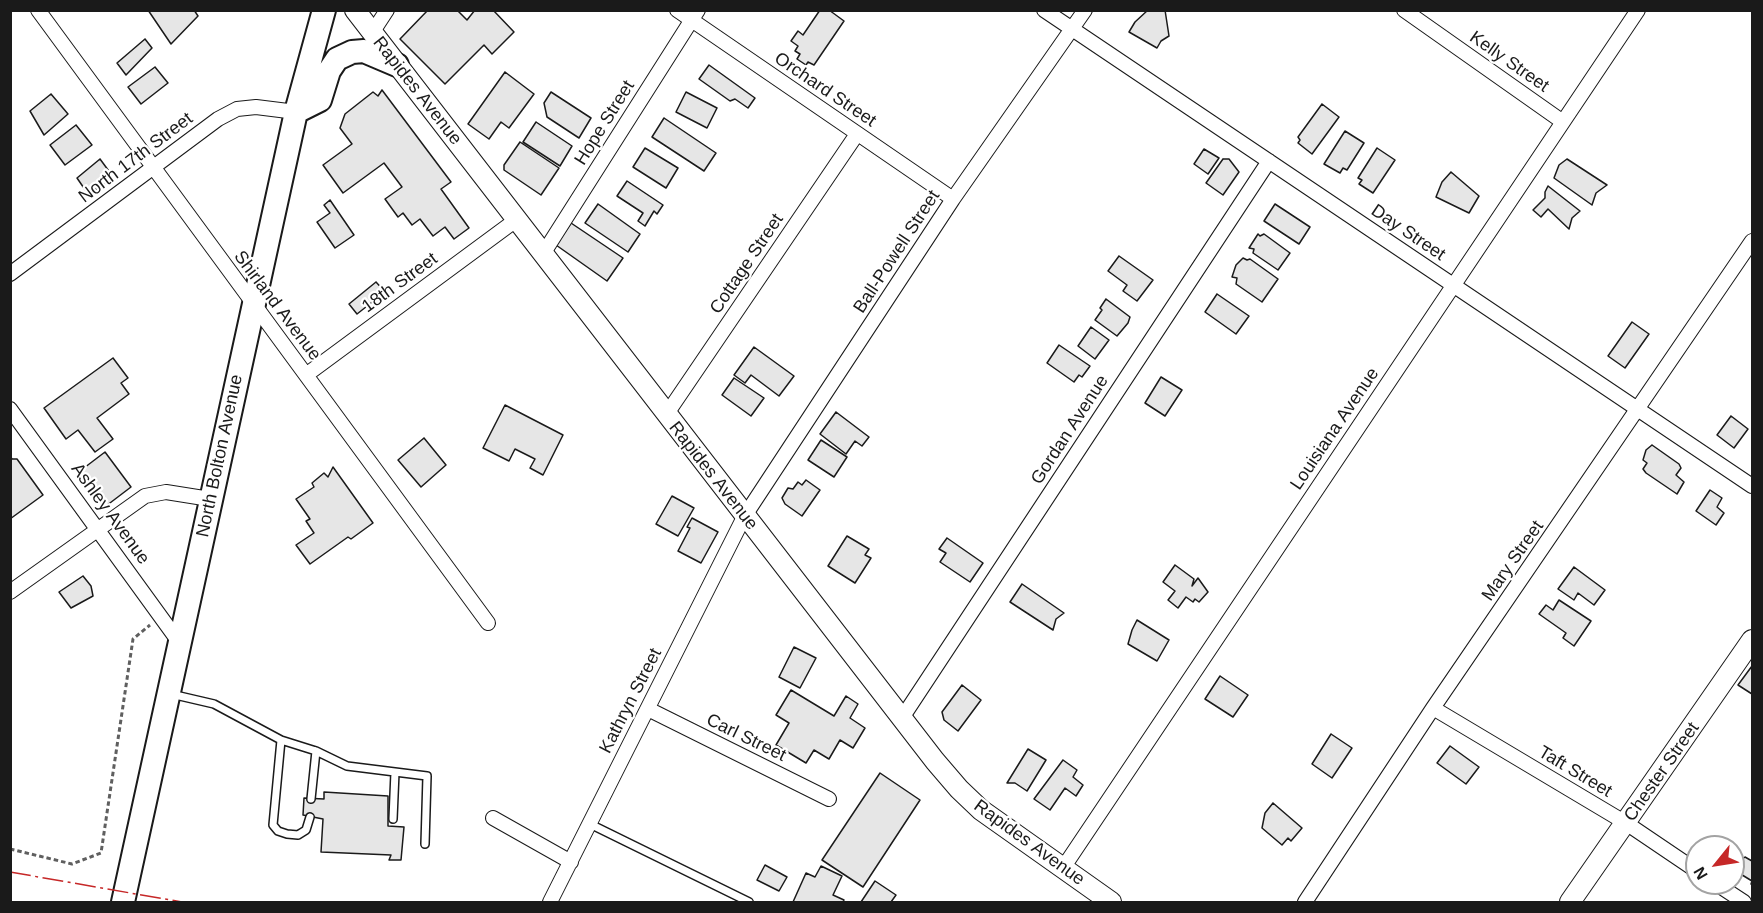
<!DOCTYPE html>
<html>
<head>
<meta charset="utf-8">
<style>
	body { margin:0 }
	#map { position:relative; width:1763px; height:913px; overflow:hidden; background:#fff; font-family:Helvetica,sans-serif }
	canvas { display:block }
	.frame { position:absolute; inset:0; border:12px solid #1a1a1a; pointer-events:none }
	.north { position:absolute; left:1685px; top:835px; width:60px; height:60px; box-sizing:border-box; background:#fff; border:2px solid #a3a3a3; border-radius:50%; rotate:240deg; font-size:16px; font-weight:700; line-height:24px; text-align:center; color:#1a1a1a }
	.north::after { content:''; display:block; margin:auto; width:21px; height:27px; background:#c62828; clip-path:polygon(50% 0,100% 100%,50% 72%,0 100%) }
</style>
</head>
<body>
<div id="map">
<canvas width="1763" height="913"></canvas>
<div class="frame"></div>
<div class="north">N</div>
</div>
<script>
const c = document.querySelector('canvas').getContext('2d');
c.lineJoin = 'round';
function fillPath(path, color) { c.fillStyle = color; c.fill(path, 'evenodd'); }
const toPath = rows => new Path2D(rows.map(r => 'M' + r).join(''));
function strokePath(path, color, width, dash) { c.strokeStyle = color; c.lineWidth = width; c.lineCap = dash ? 'butt' : 'round'; c.setLineDash(dash || []); c.stroke(path); }
function drawText(font, color, halo, rows, align = 'center') {
  c.font = font + ' Helvetica,sans-serif'; c.lineWidth = 4.5; c.setLineDash([]); c.textBaseline = 'middle'; c.strokeStyle = halo; c.fillStyle = color; for (const [text, x, y, turn = 0] of rows) {
    c.save(); c.translate(x, y); c.rotate((+turn || 0) * Math.PI / 180); c.textAlign = isNaN(turn) ? turn : align; if (halo) c.strokeText(text, 0, 0); c.fillText(text, 0, 0); c.restore();
  }
}
const building = toPath([
	[148,10,194,10,198,16,171,44,148,10],
	[428,10,457,10,467,20,475,10,493,10,514,32,492,54,484,45,445,84,400,39,428,10],
	[820,10,829,10,844,21,814,65,808,62,806,65,797,59,800,54,795,51,798,46,791,41,798,31,803,35,820,10],
	[1148,10,1165,10,1169,36,1161,41,1157,48,1129,32,1135,22,1148,10],
	[145,39,152,48,126,75,117,63,145,39],
	[709,65,755,98,748,108,735,99,730,101,699,79,709,65],
	[155,67,168,83,141,104,128,87,155,67],
	[505,72,534,94,509,128,501,122,489,139,468,124,505,72],
	[382,90,451,182,441,189,469,228,454,239,445,227,433,236,420,219,412,225,403,213,398,217,385,199,402,187,384,163,343,193,323,165,352,144,340,128,345,114,373,92,378,96,382,90],
	[551,92,591,118,579,138,547,117,544,103,551,92],
	[686,92,717,108,707,128,676,112,686,92],
	[51,94,68,114,44,135,30,111,51,94],
	[1322,104,1339,117,1312,154,1298,143,1300,140,1298,137,1322,104],
	[664,118,716,153,704,171,652,137,664,118],
	[536,122,572,146,560,166,523,142,536,122],
	[76,125,92,145,65,165,50,145,76,125],
	[1345,131,1364,143,1347,170,1343,168,1340,173,1324,164,1345,131],
	[520,142,559,168,541,195,504,170,504,165,520,142],
	[645,148,678,168,666,188,633,167,645,148],
	[1377,148,1395,160,1373,193,1359,184,1362,180,1358,178,1377,148],
	[1204,149,1219,158,1208,174,1194,164,1204,149],
	[100,159,114,178,88,194,77,178,100,159],
	[1223,159,1229,159,1239,172,1223,195,1206,183,1223,159],
	[1567,159,1607,185,1596,193,1592,205,1554,178,1559,165,1567,159],
	[1451,172,1479,196,1469,213,1436,197,1442,182,1451,172],
	[627,181,663,205,657,214,654,211,645,226,638,221,643,213,617,196,627,181],
	[1548,186,1580,211,1572,218,1569,229,1548,209,1541,217,1533,210,1545,198,1545,192,1548,186],
	[330,200,354,235,335,248,317,222,330,213,324,205,330,200],
	[598,204,640,234,628,252,585,223,598,204],
	[1275,204,1310,227,1299,244,1264,221,1275,204],
	[571,223,623,258,607,281,556,245,571,223],
	[1258,234,1260,236,1264,234,1290,253,1278,270,1253,253,1254,249,1249,248,1258,234],
	[1119,256,1153,280,1137,301,1123,291,1127,285,1108,271,1119,256],
	[1243,258,1247,260,1250,259,1278,279,1262,302,1236,284,1237,278,1232,277,1236,265,1243,258],
	[376,282,385,292,357,314,349,304,376,282],
	[1217,294,1249,316,1236,334,1205,312,1217,294],
	[1106,299,1130,317,1128,323,1117,336,1095,320,1102,310,1100,308,1106,299],
	[1632,322,1649,334,1625,368,1608,356,1632,322],
	[1091,327,1109,340,1095,359,1078,346,1091,327],
	[1059,345,1090,366,1082,377,1079,375,1074,382,1047,363,1059,345],
	[754,347,794,376,779,396,751,375,745,383,734,375,754,347],
	[113,358,128,378,121,383,129,394,97,418,113,439,95,452,78,430,66,439,44,408,113,358],
	[1161,377,1182,390,1165,416,1145,403,1161,377],
	[734,378,764,398,751,416,722,395,734,378],
	[505,405,563,435,543,475,530,468,535,459,515,449,509,461,483,448,505,405],
	[836,412,869,437,862,446,855,441,846,454,820,434,836,412],
	[1731,416,1748,429,1734,448,1717,435,1731,416],
	[424,438,446,465,421,487,398,460,424,438],
	[821,440,847,457,834,477,808,460,821,440],
	[1652,445,1679,464,1681,468,1676,475,1684,482,1677,494,1646,473,1643,469,1647,463,1643,460,1646,450,1652,445],
	[105,452,131,487,106,506,80,471,105,452],
	[10,456,12,459,17,459,43,495,10,519,10,456],
	[333,467,373,523,351,539,348,537,310,564,296,545,314,533,306,521,310,519,296,499,314,487,312,483,324,473,328,477,333,467],
	[806,480,820,490,802,516,785,504,782,498,788,488,793,489,798,482,802,485,806,480],
	[1710,490,1722,498,1717,507,1724,513,1716,525,1696,511,1710,490],
	[672,496,694,508,678,536,656,524,672,496],
	[692,518,718,532,701,563,678,551,690,528,687,527,692,518],
	[847,536,869,549,865,555,871,558,855,583,828,566,847,536],
	[947,538,983,563,970,582,940,562,946,553,939,549,947,538],
	[1175,565,1194,579,1192,586,1198,578,1208,592,1199,602,1195,599,1193,602,1186,597,1178,608,1168,600,1175,591,1163,582,1175,565],
	[1574,567,1605,590,1594,605,1578,593,1574,600,1558,589,1574,567],
	[83,576,91,586,93,596,71,608,59,592,83,576],
	[1022,584,1064,613,1056,619,1053,630,1010,602,1022,584],
	[1559,600,1591,621,1574,646,1563,638,1566,633,1539,614,1546,605,1553,610,1559,600],
	[1137,620,1169,640,1157,661,1128,644,1132,630,1137,620],
	[794,647,816,658,800,688,779,677,794,647],
	[1752,666,1752,694,1738,685,1752,666],
	[1220,676,1248,695,1233,717,1205,699,1220,676],
	[962,685,981,700,958,731,944,720,942,712,962,685],
	[791,690,834,716,846,696,858,704,850,718,865,728,853,748,840,740,829,759,814,750,806,763,776,745,789,723,776,715,791,690],
	[1331,734,1352,748,1332,778,1312,764,1331,734],
	[1450,746,1479,767,1466,784,1437,763,1450,746],
	[1028,749,1046,760,1027,791,1015,783,1007,783,1028,749],
	[1063,760,1077,770,1073,777,1083,785,1076,796,1065,788,1050,810,1034,799,1063,760],
	[880,773,920,800,863,887,822,860,880,773],
	[324,792,388,796,388,826,404,827,401,860,389,860,391,855,321,852,323,819,303,815,304,798,324,799,324,792],
	[1273,803,1302,828,1291,841,1288,838,1282,845,1262,828,1265,813,1273,803],
	[1745,857,1752,861,1752,885,1751,884,1752,881,1734,870,1741,860,1745,857],
	[765,865,787,877,779,891,757,880,765,865],
	[821,866,842,876,833,895,844,900,843,902,793,902,806,873,815,877,821,866],
	[875,881,896,895,891,902,861,902,875,881]
]);
fillPath(building, '#e6e6e6');
strokePath(building, '#1a1a1a', 1.5);
const lane = toPath([
	[171,694,214,704,281,740,273,825,278,831,287,834,298,835,306,830,310,817],
	[281,740,316,751,311,799],
	[316,751,347,766,427,776,425,844],
	[393,819,395,772],
	[590,824,749,902]
]);
const street = toPath([
	[38,10,488,623],
	[677,10,953,199],
	[1044,10,1752,486],
	[1404,10,1563,122],
	[372,33,387,10],
	[543,254,698,10],
	[10,274,218,119,237,109,256,107,296,112],
	[306,375,516,220],
	[10,409,179,642],
	[666,415,857,134],
	[10,592,145,496,166,492,210,499],
	[1433,708,1626,823,1697,871],
	[648,709,829,799],
	[902,718,1269,161],
	[493,818,571,862],
	[1063,868,1638,10],
	[1715,883,1744,902],
	[550,902,744,517,953,199,1085,10],
	[1305,902,1433,708,1752,241]
]);
const secondary = toPath([
	[355,10,935,761,959,789,981,810,1111,902],
	[1570,902,1752,640]
]);
const primary = toPath([
	[296,112,320,100,329,71,337,59,352,52,364,51,397,65],
	[123,902,296,112,324,10]
]);
strokePath(lane, '#1a1a1a', 10);
strokePath(street, '#1a1a1a', 16);
strokePath(secondary, '#1a1a1a', 22);
strokePath(primary, '#1a1a1a', 26);
strokePath(toPath([
	[10,849,72,864,101,853,133,639,150,625]
]), '#5f5f5f', 3, [4.5, 3]);
strokePath(lane, '#fff', 7);
strokePath(street, '#fff', 14);
strokePath(secondary, '#fff', 20);
strokePath(primary, '#fff', 22);
strokePath(toPath([
	[10,872,182,902]
]), '#c62828', 1.5, [21, 4.5, 3, 4.5]);
drawText('18px', '#1a1a1a', '#fff', [
	["Kelly Street",1509,62,35],
	["Orchard Street",825,90,34],
	["Rapides Avenue",417,91,52],
	["Hope Street",605,123,-58],
	["North 17th Street",136,158,-37],
	["Day Street",1408,233,34],
	["Ball-Powell Street",897,252,-57],
	["Cottage Street",747,264,-56],
	["18th Street",400,283,-36],
	["Shirland Avenue",277,306,53],
	["Louisiana Avenue",1335,429,-56],
	["Gordan Avenue",1070,430,-57],
	["North Bolton Avenue",220,456,-78],
	["Rapides Avenue",713,476,52],
	["Ashley Avenue",110,514,54],
	["Mary Street",1513,561,-55],
	["Kathryn Street",631,701,-63],
	["Carl Street",746,738,26],
	["Taft Street",1575,772,31],
	["Chester Street",1662,772,-55],
	["Rapides Avenue",1029,843,36]
]);
</script>
</body>
</html>
